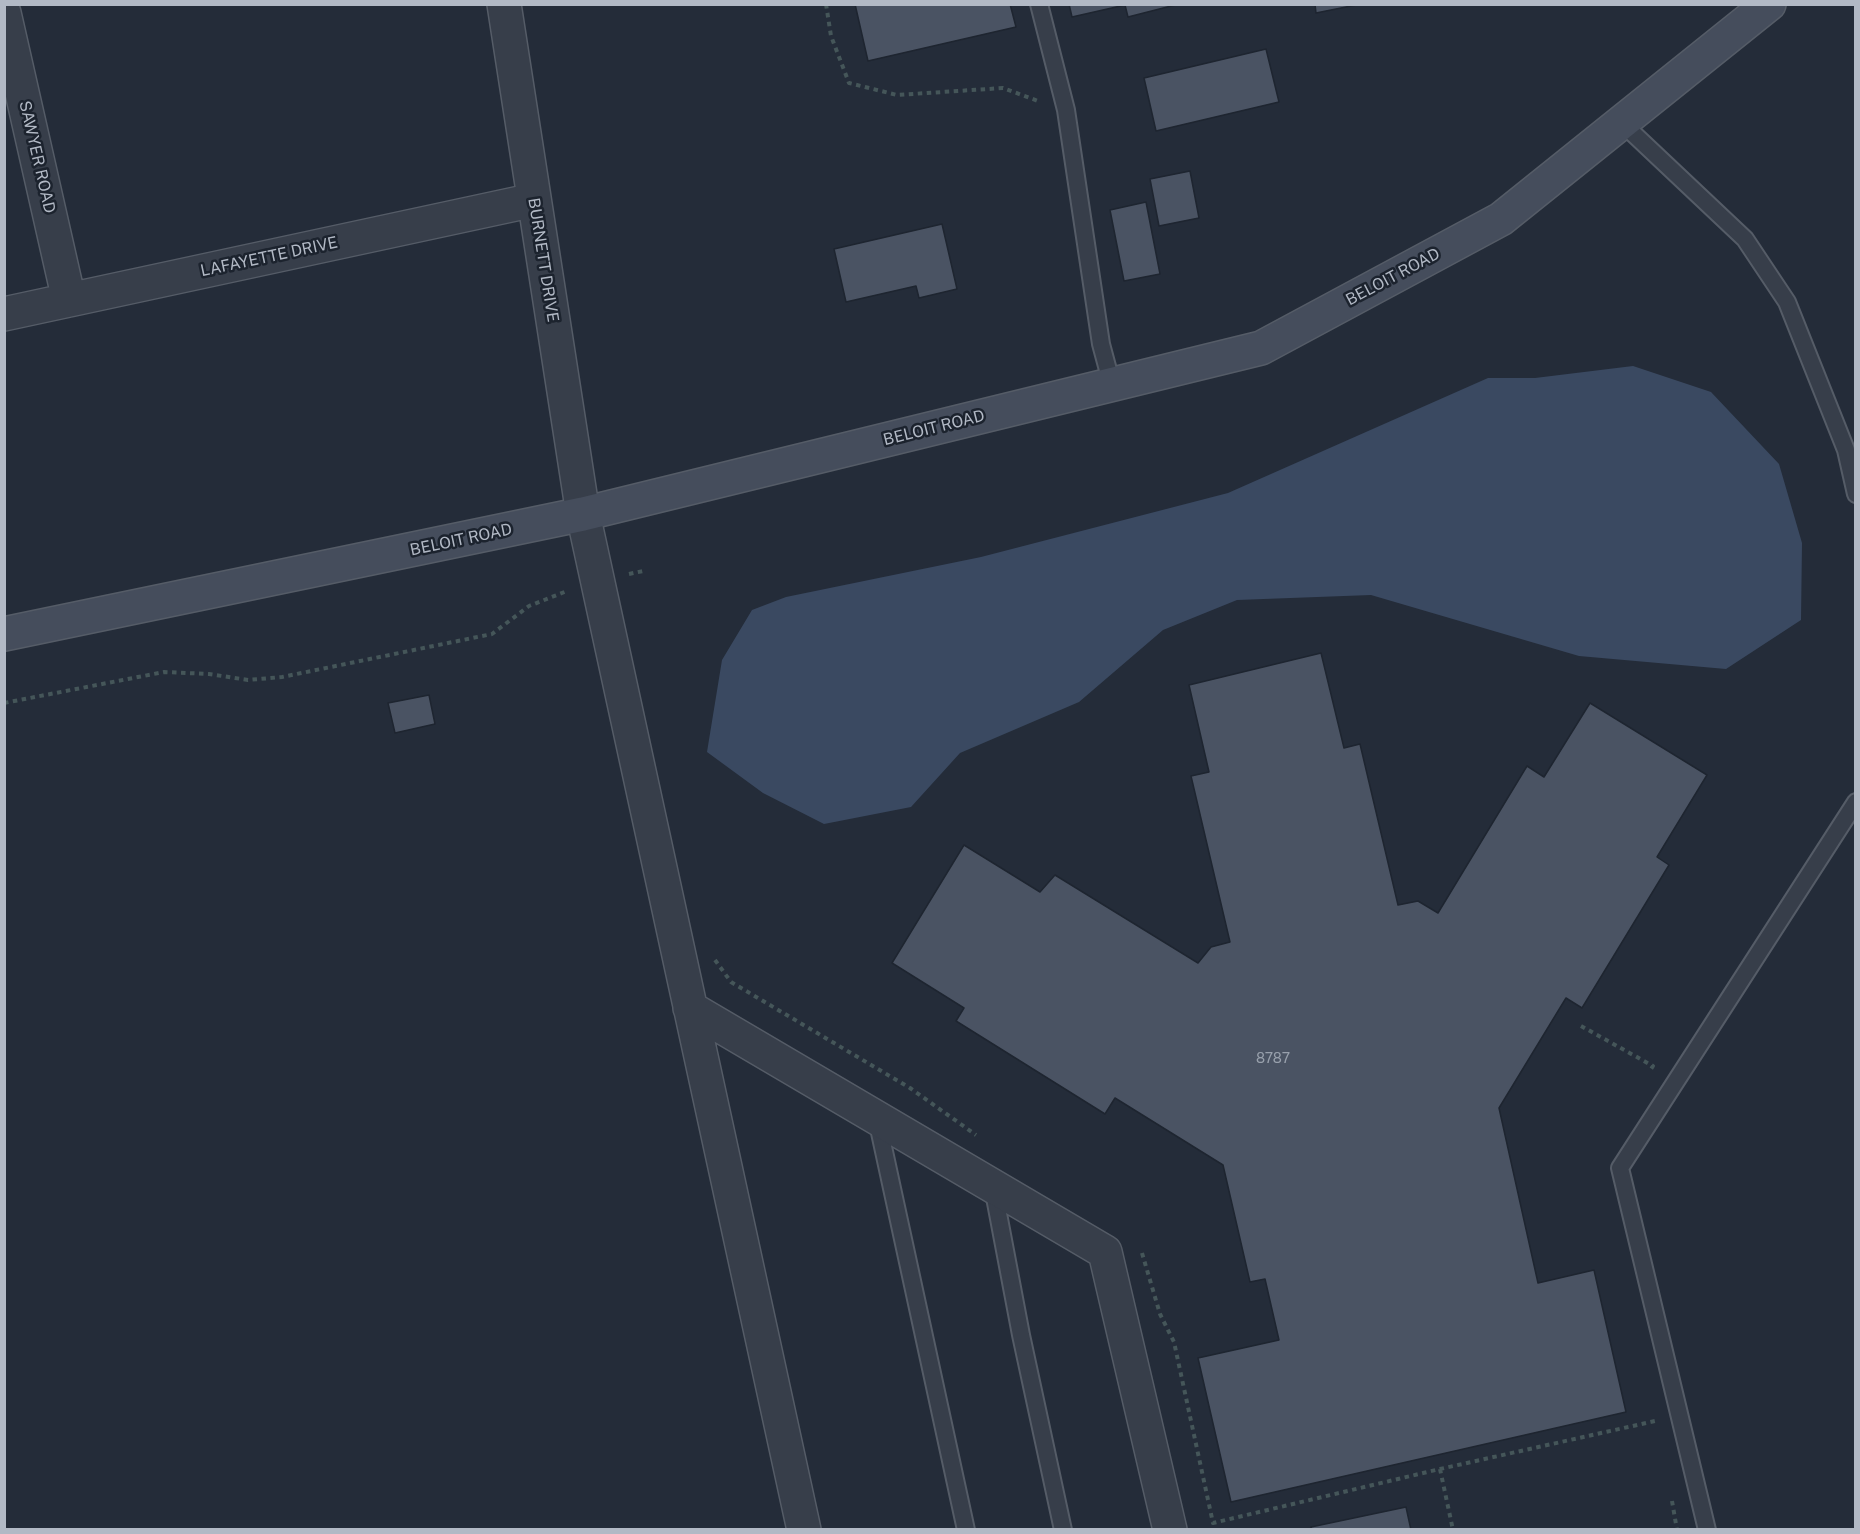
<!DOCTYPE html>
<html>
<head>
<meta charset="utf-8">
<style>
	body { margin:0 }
	#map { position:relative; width:1860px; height:1534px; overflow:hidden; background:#242c39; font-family:"Public Sans",sans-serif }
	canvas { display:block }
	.frame { position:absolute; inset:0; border:6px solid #b2b9c5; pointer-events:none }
</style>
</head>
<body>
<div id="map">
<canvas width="1860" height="1534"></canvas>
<div class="frame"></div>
</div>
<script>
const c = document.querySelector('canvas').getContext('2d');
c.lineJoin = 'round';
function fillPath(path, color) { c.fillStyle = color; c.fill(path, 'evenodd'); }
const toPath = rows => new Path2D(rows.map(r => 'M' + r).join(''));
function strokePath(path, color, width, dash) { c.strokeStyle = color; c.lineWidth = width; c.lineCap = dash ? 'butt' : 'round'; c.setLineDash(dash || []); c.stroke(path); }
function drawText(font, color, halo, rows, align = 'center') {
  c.font = font + ' "Public Sans",sans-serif'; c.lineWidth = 5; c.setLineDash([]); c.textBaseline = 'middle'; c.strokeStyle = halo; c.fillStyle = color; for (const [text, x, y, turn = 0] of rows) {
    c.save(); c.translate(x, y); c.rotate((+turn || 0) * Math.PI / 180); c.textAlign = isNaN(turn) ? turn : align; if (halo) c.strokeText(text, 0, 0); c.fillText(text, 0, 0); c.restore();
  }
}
fillPath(toPath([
	[1633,366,1711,392,1779,464,1802,543,1801,620,1726,669,1579,656,1371,595,1237,600,1163,630,1079,702,960,753,911,807,824,824,763,793,707,752,722,660,752,610,786,597,981,557,1228,493,1488,378,1535,378]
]), '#3a4961');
const building = toPath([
	[855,4,1010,4,1016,27,868,61,855,4],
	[1069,4,1179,4,1128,17,1125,5,1072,17,1069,4],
	[1315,4,1361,4,1316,13,1315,4],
	[1266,49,1279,102,1156,131,1144,78,1266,49],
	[1190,171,1199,218,1159,226,1150,179,1190,171],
	[1146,202,1160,274,1124,281,1110,210,1146,202],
	[942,224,957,289,919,298,916,286,846,302,834,249,942,224],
	[1321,653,1344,748,1360,744,1398,905,1418,901,1438,913,1527,766,1544,777,1590,703,1707,775,1657,857,1669,865,1582,1008,1566,998,1499,1108,1538,1283,1594,1270,1626,1412,1231,1502,1198,1358,1279,1340,1265,1279,1250,1282,1223,1165,1115,1098,1105,1114,956,1021,964,1008,892,963,964,845,1040,892,1055,875,1198,963,1211,947,1230,942,1191,776,1209,772,1189,685,1321,653],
	[429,695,435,724,395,733,388,703,429,695],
	[1406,1507,1411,1530,1312,1530,1311,1527,1406,1507]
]);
fillPath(building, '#4a5363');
strokePath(building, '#1e2530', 1.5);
const lane = toPath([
	[1039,4,1066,110,1101,344,1112,385],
	[1621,122,1745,239,1787,302,1846,450,1856,494],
	[877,1119,966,1530],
	[993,1187,1021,1335,1063,1530],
	[1707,1530,1620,1168,1856,802]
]);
const street = toPath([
	[504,4,583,514,804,1530],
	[4,13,69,300],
	[4,314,534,200],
	[690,1008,1105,1252,1170,1530]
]);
const secondary = toPath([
	[4,634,583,514,1261,348,1501,219,1769,4]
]);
strokePath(lane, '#555c67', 20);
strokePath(street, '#555c67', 36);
strokePath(secondary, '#555c67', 36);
strokePath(toPath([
	[826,4,831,36,849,83,897,95,1003,88,1038,101],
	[629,574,643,571],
	[4,703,164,672,209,674,248,680,282,677,492,634,529,606,567,591],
	[715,960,731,982,910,1088,976,1135],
	[1581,1026,1653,1066,1651,1069],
	[1142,1253,1160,1314,1174,1342,1213,1523,1440,1469,1655,1421],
	[1440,1469,1453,1530],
	[1672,1501,1677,1530]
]), '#455659', 4, [4.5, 4.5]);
strokePath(lane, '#373e4a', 16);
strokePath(street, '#373e4a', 33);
strokePath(secondary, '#454d5c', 33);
drawText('14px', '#98a0ac', null, [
	["8787",1273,1059]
]);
drawText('16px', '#b2b9c5', '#1c232e', [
	["SAWYER ROAD",37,157,77],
	["LAFAYETTE DRIVE",269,257,-12],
	["BURNETT DRIVE",543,260,81],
	["BELOIT ROAD",1393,277,-28],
	["BELOIT ROAD",934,428,-14],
	["BELOIT ROAD",461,540,-12]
]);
</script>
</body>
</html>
